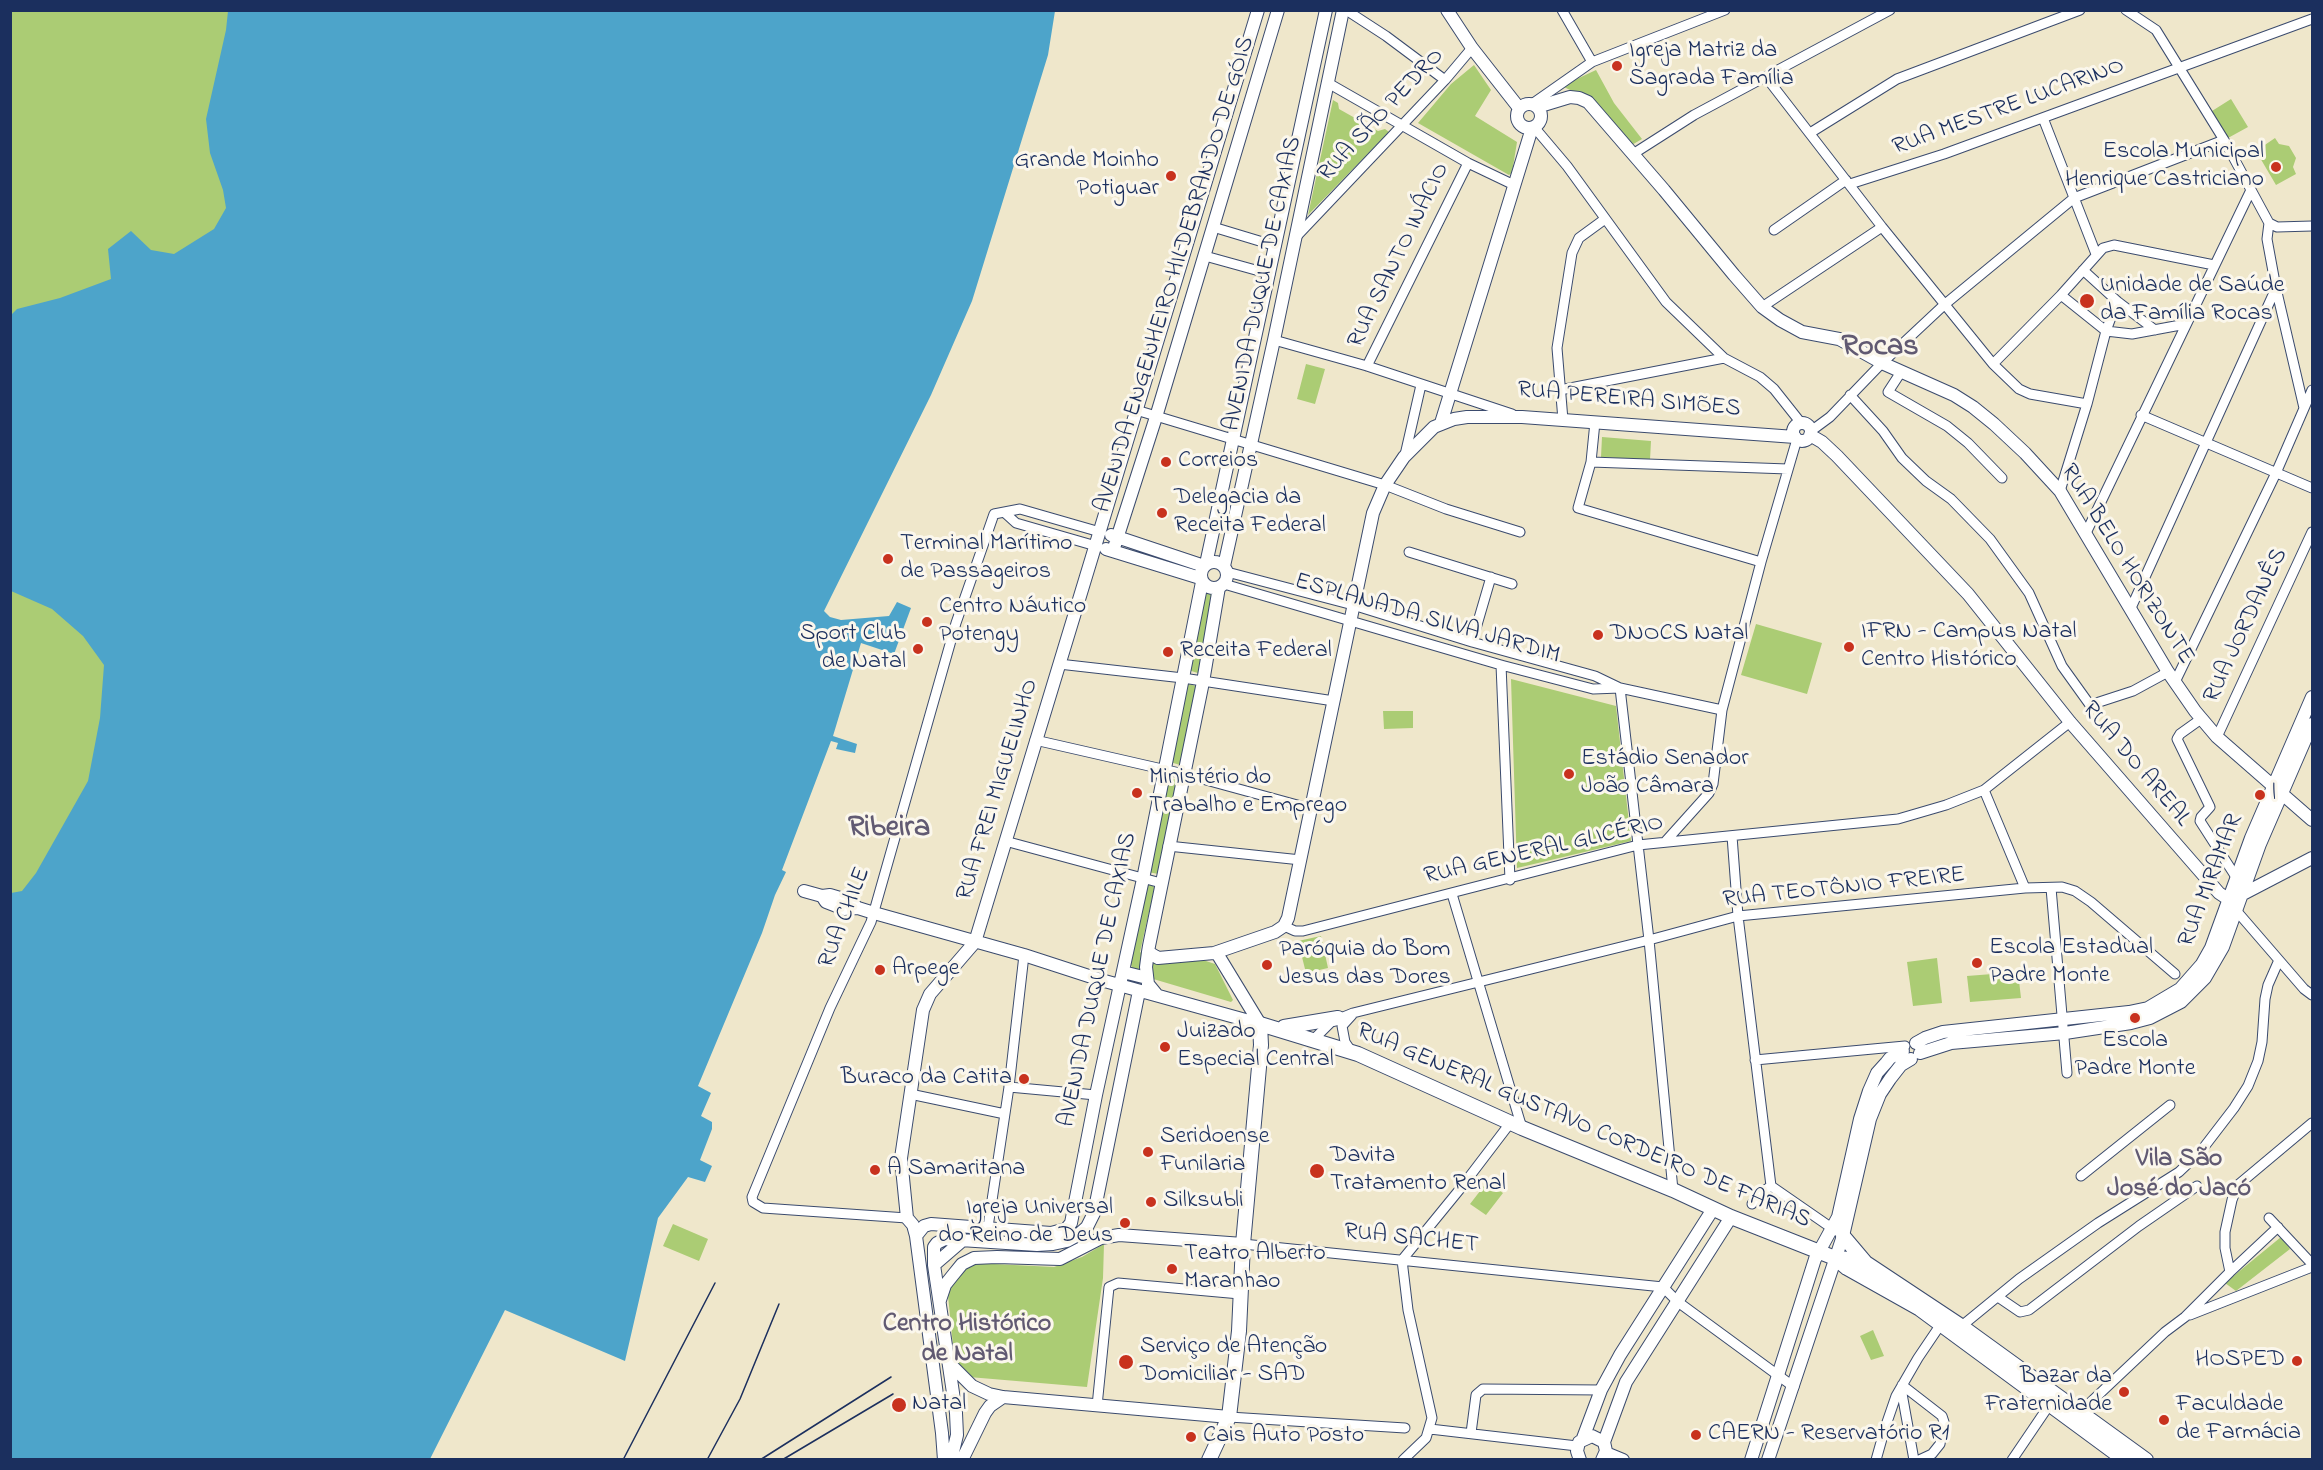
<!DOCTYPE html>
<html>
<head>
<meta charset="utf-8">
<style>
	body { margin:0 }
	#map { position:relative; width:2323px; height:1470px; overflow:hidden; background:#efe7cb; font-family:"Indie Flower",sans-serif }
	canvas { display:block }
	.frame { position:absolute; inset:0; border:12px solid #1b2f5e; pointer-events:none }
</style>
</head>
<body>
<div id="map">
<canvas width="2323" height="1470"></canvas>
<div class="frame"></div>
</div>
<script>
const c = document.querySelector('canvas').getContext('2d');
c.lineJoin = 'round';
function fillPath(path, color) { c.fillStyle = color; c.fill(path, 'evenodd'); }
const toPath = rows => new Path2D(rows.map(r => 'M' + r).join(''));
function strokePath(path, color, width, dash) { c.strokeStyle = color; c.lineWidth = width; c.lineCap = dash ? 'butt' : 'round'; c.setLineDash(dash || []); c.stroke(path); }
function drawText(font, color, halo, rows, align = 'center') {
  c.font = font + ' "Indie Flower",sans-serif'; c.lineWidth = 6; c.setLineDash([]); c.textBaseline = 'middle'; c.strokeStyle = halo; c.fillStyle = color; for (const [text, x, y, turn = 0] of rows) {
    c.save(); c.translate(x, y); c.rotate((+turn || 0) * Math.PI / 180); c.textAlign = isNaN(turn) ? turn : align; if (halo) c.strokeText(text, 0, 0); c.fillText(text, 0, 0); c.restore();
  }
}
fillPath(toPath([
	[10,11,254,11,498,31,11,1032],
	[1474,65,1491,90,1475,116,1517,142,1512,173,1509,175,1418,123,1451,84],
	[1596,70,1614,103,1642,139,1630,146,1578,94,1562,86],
	[2231,99,2248,127,2228,138,2212,111],
	[1333,100,1338,103,1339,109,1378,131,1385,129,1389,132,1308,215],
	[2275,138,2279,144,2289,146,2296,158,2293,167,2296,174,2276,185,2256,151],
	[1306,364,1325,369,1315,404,1297,399],
	[1602,437,1651,441,1650,460,1601,457],
	[1205,592,1216,594,1201,674,1188,670],
	[1756,624,1822,643,1807,694,1741,675],
	[1511,679,1616,706,1631,841,1517,868],
	[1188,684,1196,686,1180,765,1170,762],
	[1383,711,1413,711,1413,728,1384,729],
	[1167,777,1177,780,1158,874,1148,872],
	[1150,883,1154,887,1154,890,1140,952,1150,960,1200,959,1215,964,1233,1000,1231,1002,1133,973,1131,964,1143,887],
	[1321,936,1328,968,1306,973,1298,941],
	[1937,958,1942,1003,1913,1006,1907,962],
	[2018,972,2021,998,1970,1002,1967,976],
	[1487,1182,1503,1193,1486,1215,1470,1204],
	[673,1224,708,1239,699,1261,663,1246],
	[2281,1237,2290,1249,2236,1291,2225,1283],
	[1104,1244,1103,1278,1087,1387,969,1377,958,1368,954,1355,948,1296,952,1283,962,1270,974,1263,1054,1267,1082,1257],
	[1873,1330,1884,1356,1871,1360,1860,1336]
]), '#abcc74');
fillPath(toPath([
	[228,11,1055,11,1048,55,972,301,931,395,824,611,830,617,841,620,889,616,897,602,911,608,894,654,861,643,833,736,857,744,855,753,836,749,838,743,831,741,782,870,786,872,775,895,762,933,698,1086,711,1093,701,1116,712,1122,712,1129,700,1160,712,1166,705,1182,688,1177,658,1218,625,1361,505,1310,430,1459,11,1459,11,893,22,891,36,873,88,781,100,718,104,665,83,636,52,609,11,591,11,315,17,309,60,298,111,279,108,249,131,231,151,250,174,254,214,229,226,208,223,190,210,153,206,119,226,30]
]), '#4da4ca');
const street = toPath([
	[1346,10,1386,36,1445,80],
	[1562,10,1592,62],
	[2126,10,2156,30,2224,140,2269,223,2267,239,2276,288,2304,408],
	[1766,77,1882,227,1993,364,2019,389,2030,394,2087,404],
	[1328,83,1468,163,1514,185],
	[1532,104,1592,62,1725,10],
	[2043,118,2096,254],
	[1534,127,1567,166,1666,302,1724,358,1760,377,1774,389,1801,423],
	[1810,133,1897,79,2080,10],
	[1633,154,1694,115,1890,10],
	[1850,184,1944,154,2312,19],
	[2269,223,2277,227,2312,226],
	[1213,227,1276,246],
	[1774,230,1846,180],
	[1296,237,1445,80,1472,48],
	[1205,256,1270,274],
	[2083,270,2117,301,2155,330],
	[2061,295,2106,331,2132,334,2186,324],
	[1762,307,1882,227],
	[1274,340,1367,366,1512,414],
	[1993,364,2061,295,2103,248,2114,245,2214,265],
	[1367,366,1468,163],
	[1901,372,1888,392,1947,426,1968,443,2002,478],
	[1560,390,1724,358],
	[1850,395,1883,431,1902,458,1926,481,1951,499,1990,539,2029,593,2062,666,2090,705,2133,691,2168,672],
	[1136,410,1385,485,1446,509,1520,532],
	[2141,415,2312,488],
	[1563,420,1557,348,1572,253,1579,238,1605,219],
	[1595,422,1591,462,1788,469],
	[1811,431,1830,417,1882,363,1944,305,2074,198,2224,140],
	[1405,455,1421,385],
	[1591,462,1578,508,1761,562],
	[2060,491,2087,404,2106,331,2117,301],
	[1005,513,1016,523,1096,546],
	[2086,533,2251,190],
	[1409,552,1512,584],
	[1227,572,1353,605,1472,642,1595,676,1620,688],
	[1224,584,1501,665,1593,689,1620,688,1722,710],
	[2131,608,2276,288],
	[1472,642,1491,577],
	[1059,664,1183,678,1334,701],
	[1501,665,1510,880],
	[2175,682,2276,473,2312,390],
	[1620,688,1649,940,1673,1190],
	[2201,719,2180,734,2177,739,2210,807,2201,817,2200,821,2236,877],
	[2217,737,2312,532],
	[1035,740,1184,774,1312,809],
	[1984,790,2025,888],
	[1732,836,1738,916,1771,1186,1759,1194,1752,1204],
	[1005,841,1161,883],
	[1665,842,1709,793,1713,784,1722,710,1761,562,1797,439],
	[1168,846,1301,860],
	[2051,888,2067,1073],
	[1452,894,1522,1128],
	[2234,908,2304,989,2312,995],
	[1284,926,1295,931,1303,931,1638,845,1898,819,1946,805,1984,790,2070,722],
	[1314,1039,1331,1022,1353,1013,1649,940,1738,916,2025,888,2062,887,2075,891,2091,902,2175,974],
	[1351,1051,1345,1042,1342,1026,1352,1015],
	[1755,1060,1905,1046],
	[1009,1087,1096,1095],
	[910,1094,1005,1114],
	[2081,1176,2170,1105],
	[1771,1186,1836,1231],
	[907,1218,763,1208,753,1202,752,1197,830,1008,871,922,956,623,994,514,1020,509,1100,532],
	[2269,1218,2312,1264],
	[988,1227,1009,1087,1024,955],
	[1243,1244,1663,1287,1678,1302,1794,1387],
	[2230,1272,2278,1227],
	[1998,1297,2020,1312,2029,1310,2139,1226,2197,1186],
	[2190,1315,2312,1267],
	[1958,1329,2019,1279,2098,1223,2179,1172,2201,1151,2234,1108,2248,1086,2258,1061,2262,1042,2265,999,2268,985,2279,960],
	[1902,1385,1942,1416,1944,1422,1940,1444,1932,1454,1919,1460],
	[1901,1388,1914,1460],
	[1097,1406,1109,1287,1118,1283,1240,1294],
	[2076,1416,2165,1332,2185,1317,2230,1272,2225,1248,2225,1232,2232,1200,2238,1185,2312,1123],
	[1229,1417,1405,1428],
	[1430,1429,1577,1446],
	[1471,1433,1476,1395,1483,1389,1601,1390],
	[1403,1460,1426,1438,1432,1418,1408,1310,1402,1260,1460,1189,1511,1122],
	[1876,1460,1885,1428,1896,1396,1918,1358,1941,1324],
	[2012,1460,2052,1401]
]);
const secondary = toPath([
	[1447,10,1472,48,1519,108],
	'1517 116a12 12 0 1 1 24 0a12 12 0 1 1-24 0Z',
	[1537,107,1570,97,1579,98,1588,102,1664,190,1734,275,1762,307,1780,320,1802,332,1839,339,1882,363,1954,395,1973,407,1994,424,2025,453,2060,491,2168,672,2195,711,2217,737,2312,820],
	[1441,423,1532,128],
	'1793 432a9 9 0 1 1 18 0a9 9 0 1 1-18 0Z',
	[1810,435,1822,442,1837,456,1968,594,2070,722,2219,893,2228,899,2241,895,2312,858],
	[1111,535,1204,566],
	[1106,549,1200,578],
	[1113,551,1156,417,1278,10],
	'1201 575a13 13 0 1 1 26 0a13 13 0 1 1-26 0Z',
	[1206,564,1326,10],
	[1224,566,1274,340,1343,10],
	[1219,587,1203,682,1149,946,1148,952,1158,958,1214,953,1275,932,1284,926,1288,918,1373,513,1385,485,1404,457,1434,427,1454,419,1467,417,1522,417,1795,437],
	[804,891,822,896,830,895,847,900,858,908,874,913,1024,955,1101,980,1260,1024],
	[822,896,826,902,844,909,858,908],
	[1148,952,1146,967,1148,984,1157,995],
	[1214,953,1218,955,1260,1024],
	[1123,972,1147,978],
	[1916,1043,1925,1038,1943,1032,2129,1012,2148,1008,2180,989,2202,964,2211,948,2251,838,2312,697],
	[1920,1053,1951,1043,2065,1033,2131,1023,2150,1018,2181,1002,2205,978,2223,947,2260,844,2312,724],
	[916,1236,913,1225,907,1218,901,1158,923,1010,930,994,975,942,1258,10],
	[934,1265,963,1240],
	[940,1300,945,1285,953,1275,962,1264,974,1258,997,1257,1060,1259,1101,1238,1119,1235,1243,1244],
	[949,1363,972,1386,989,1394,1003,1397,1229,1417],
	[1583,1438,1601,1390,1620,1355,1713,1209],
	[1604,1442,1626,1382,1731,1217],
	[1606,1453,1623,1460],
	[944,1460,942,1433,916,1236,924,1226,931,1224,1051,1233,1066,1229,1071,1223,1096,1095,1143,879,1202,582],
	[951,1460,957,1435,956,1413,934,1265,934,1247,937,1243,945,1239,1037,1245,1053,1244,1067,1241,1078,1235,1087,1227,1094,1213,1139,991],
	[962,1460,985,1413,990,1406,1003,1397],
	[1580,1460,1577,1451,1579,1442,1592,1436,1604,1442,1606,1451,1602,1460],
	[1751,1460,1815,1259,1838,1217,1860,1119,1869,1091,1877,1073,1886,1063,1890,1058,1903,1051],
	[1768,1460,1843,1236,1870,1119,1880,1094,1890,1079,1901,1065,1911,1059]
]);
const primary = toPath([
	[1284,1027,1338,1018],
	[1843,1236,1865,1262],
	[1835,1258,1850,1259,1866,1263,1961,1326,2146,1460],
	[1209,1460,1229,1417,1239,1331,1243,1244,1261,1045,1260,1024,1358,1054,1522,1128,1673,1190,1731,1217,1835,1258,1847,1268,1920,1309,2125,1460]
]);
strokePath(street, '#3b4b6e', 11);
strokePath(secondary, '#3b4b6e', 14);
strokePath(primary, '#3b4b6e', 16);
strokePath(street, '#fff', 9);
strokePath(secondary, '#fff', 12);
strokePath(primary, '#fff', 14);
strokePath(toPath([
	[623,1460,715,1283],
	[707,1460,740,1399,779,1304],
	[760,1460,891,1377],
	[782,1460,893,1394]
]), '#1b2f5e', 1.5);
for (const [x, y, r, color] of [
	[1617,66,6,"#c8321e"],
	[2276,167,6,"#c8321e"],
	[1171,176,6,"#c8321e"],
	[2087,301,8,"#c8321e"],
	[1166,462,6,"#c8321e"],
	[1162,513,6,"#c8321e"],
	[888,559,6,"#c8321e"],
	[927,622,6,"#c8321e"],
	[1598,635,6,"#c8321e"],
	[1849,647,6,"#c8321e"],
	[918,649,6,"#c8321e"],
	[1168,652,6,"#c8321e"],
	[1569,774,6,"#c8321e"],
	[1137,793,6,"#c8321e"],
	[2260,795,6,"#c8321e"],
	[1977,963,6,"#c8321e"],
	[1267,965,6,"#c8321e"],
	[880,970,6,"#c8321e"],
	[2135,1018,6,"#c8321e"],
	[1165,1047,6,"#c8321e"],
	[1024,1079,6,"#c8321e"],
	[1148,1152,6,"#c8321e"],
	[875,1170,6,"#c8321e"],
	[1317,1171,8,"#c8321e"],
	[1151,1202,6,"#c8321e"],
	[1125,1223,6,"#c8321e"],
	[1172,1269,6,"#c8321e"],
	[2297,1361,6,"#c8321e"],
	[1126,1362,8,"#c8321e"],
	[2124,1392,6,"#c8321e"],
	[899,1405,8,"#c8321e"],
	[2164,1420,6,"#c8321e"],
	[1696,1435,6,"#c8321e"],
	[1191,1437,6,"#c8321e"]
]) { const dot = new Path2D(); dot.arc(x, y, r, 0, 2 * Math.PI); c.fillStyle = color; c.fill(dot); strokePath(dot, '#fbf7ec', 2); }
drawText('24px', '#1b2f5e', '#fbf7ec', [
	["Igreja Matriz da",1629,52],
	["Sagrada Família",1629,80],
	["Escola Municipal",2264,153,"right"],
	["Henrique Castriciano",2264,181,"right"],
	["Grande Moinho",1159,162,"right"],
	["Potiguar",1159,190,"right"],
	["Unidade de Saúde",2100,287],
	["da Família Rocas",2100,315],
	["Correios",1178,462],
	["Delegacia da",1174,499],
	["Receita Federal",1174,527],
	["Terminal Marítimo",900,545],
	["de Passageiros",900,573],
	["Centro Náutico",939,608],
	["Potengy",939,636],
	["IFRN - Campus Natal",1861,633],
	["Centro Histórico",1861,661],
	["Sport Club",906,635,"right"],
	["de Natal",906,663,"right"],
	["DNOCS Natal",1610,635],
	["Receita Federal",1180,652],
	["Estádio Senador",1581,760],
	["João Câmara",1581,788],
	["Ministério do",1149,779],
	["Trabalho e Emprego",1149,807],
	["l",2272,795],
	["Escola Estadual",1989,949],
	["Padre Monte",1989,977],
	["Paróquia do Bom",1279,951],
	["Jesus das Dores",1279,979],
	["Arpege",892,970],
	["Juizado",1177,1033],
	["Especial Central",1177,1061],
	["Escola",2135,1042,"center"],
	["Padre Monte",2135,1070,"center"],
	["Buraco da Catita",1012,1079,"right"],
	["Seridoense",1160,1138],
	["Funilaria",1160,1166],
	["Davita",1330,1157],
	["Tratamento Renal",1330,1185],
	["A Samaritana",887,1170],
	["Silksubli",1163,1202],
	["Igreja Universal",1113,1209,"right"],
	["do Reino de Deus",1113,1237,"right"],
	["Teatro Alberto",1184,1255],
	["Maranhao",1184,1283],
	["Serviço de Atenção",1140,1348],
	["Domiciliar - SAD",1140,1376],
	["HOSPED",2285,1361,"right"],
	["Bazar da",2112,1378,"right"],
	["Fraternidade",2112,1406,"right"],
	["Natal",912,1405],
	["Faculdade",2176,1406],
	["de Farmácia",2176,1434],
	["CAERN - Reservatório R1",1708,1435],
	["Cais Auto Posto",1203,1437]
], 'left');
drawText('24px', '#1b2f5e', '#fbf7ec', [
	["RUA MESTRE LUCARINO",2009,108,-20],
	["RUA SÃO PEDRO",1382,116,-47],
	["RUA SANTO INÁCIO",1400,256,-64],
	["AVENIDA ENGENHEIRO HILDEBRANDO DE GÓIS",1176,275,-73],
	["AVENIDA DUQUE DE CAXIAS",1264,284,-78],
	["RUA PEREIRA SIMÕES",1629,401,5],
	["RUA BELO HORIZONTE",2126,565,58],
	["ESPLANADA SILVA JARDIM",1427,620,16],
	["RUA JORDANÊS",2247,626,-65],
	["RUA DO AREAL",2135,765,50],
	["RUA FREI MIGUELINHO",999,790,-73],
	["RUA GENERAL GLICÉRIO",1544,851,-13],
	["RUA MIRAMAR",2212,881,-69],
	["RUA TEOTÔNIO FREIRE",1844,889,-6],
	["RUA CHILE",846,918,-69],
	["AVENIDA DUQUE DE CAXIAS",1099,980,-78],
	["RUA GENERAL GUSTAVO CORDEIRO DE FARIAS",1583,1127,23],
	["RUA SACHET",1411,1240,6]
]);
drawText('bold 26px', '#615a72', '#fbf7ec', [
	["Vila São",2179,1161],
	["José do Jacó",2179,1191],
	["Centro Histórico",967,1326],
	["de Natal",967,1356]
]);
drawText('bold 30px', '#615a72', '#fbf7ec', [
	["Rocas",1880,349],
	["Ribeira",889,830]
]);
</script>
</body>
</html>
